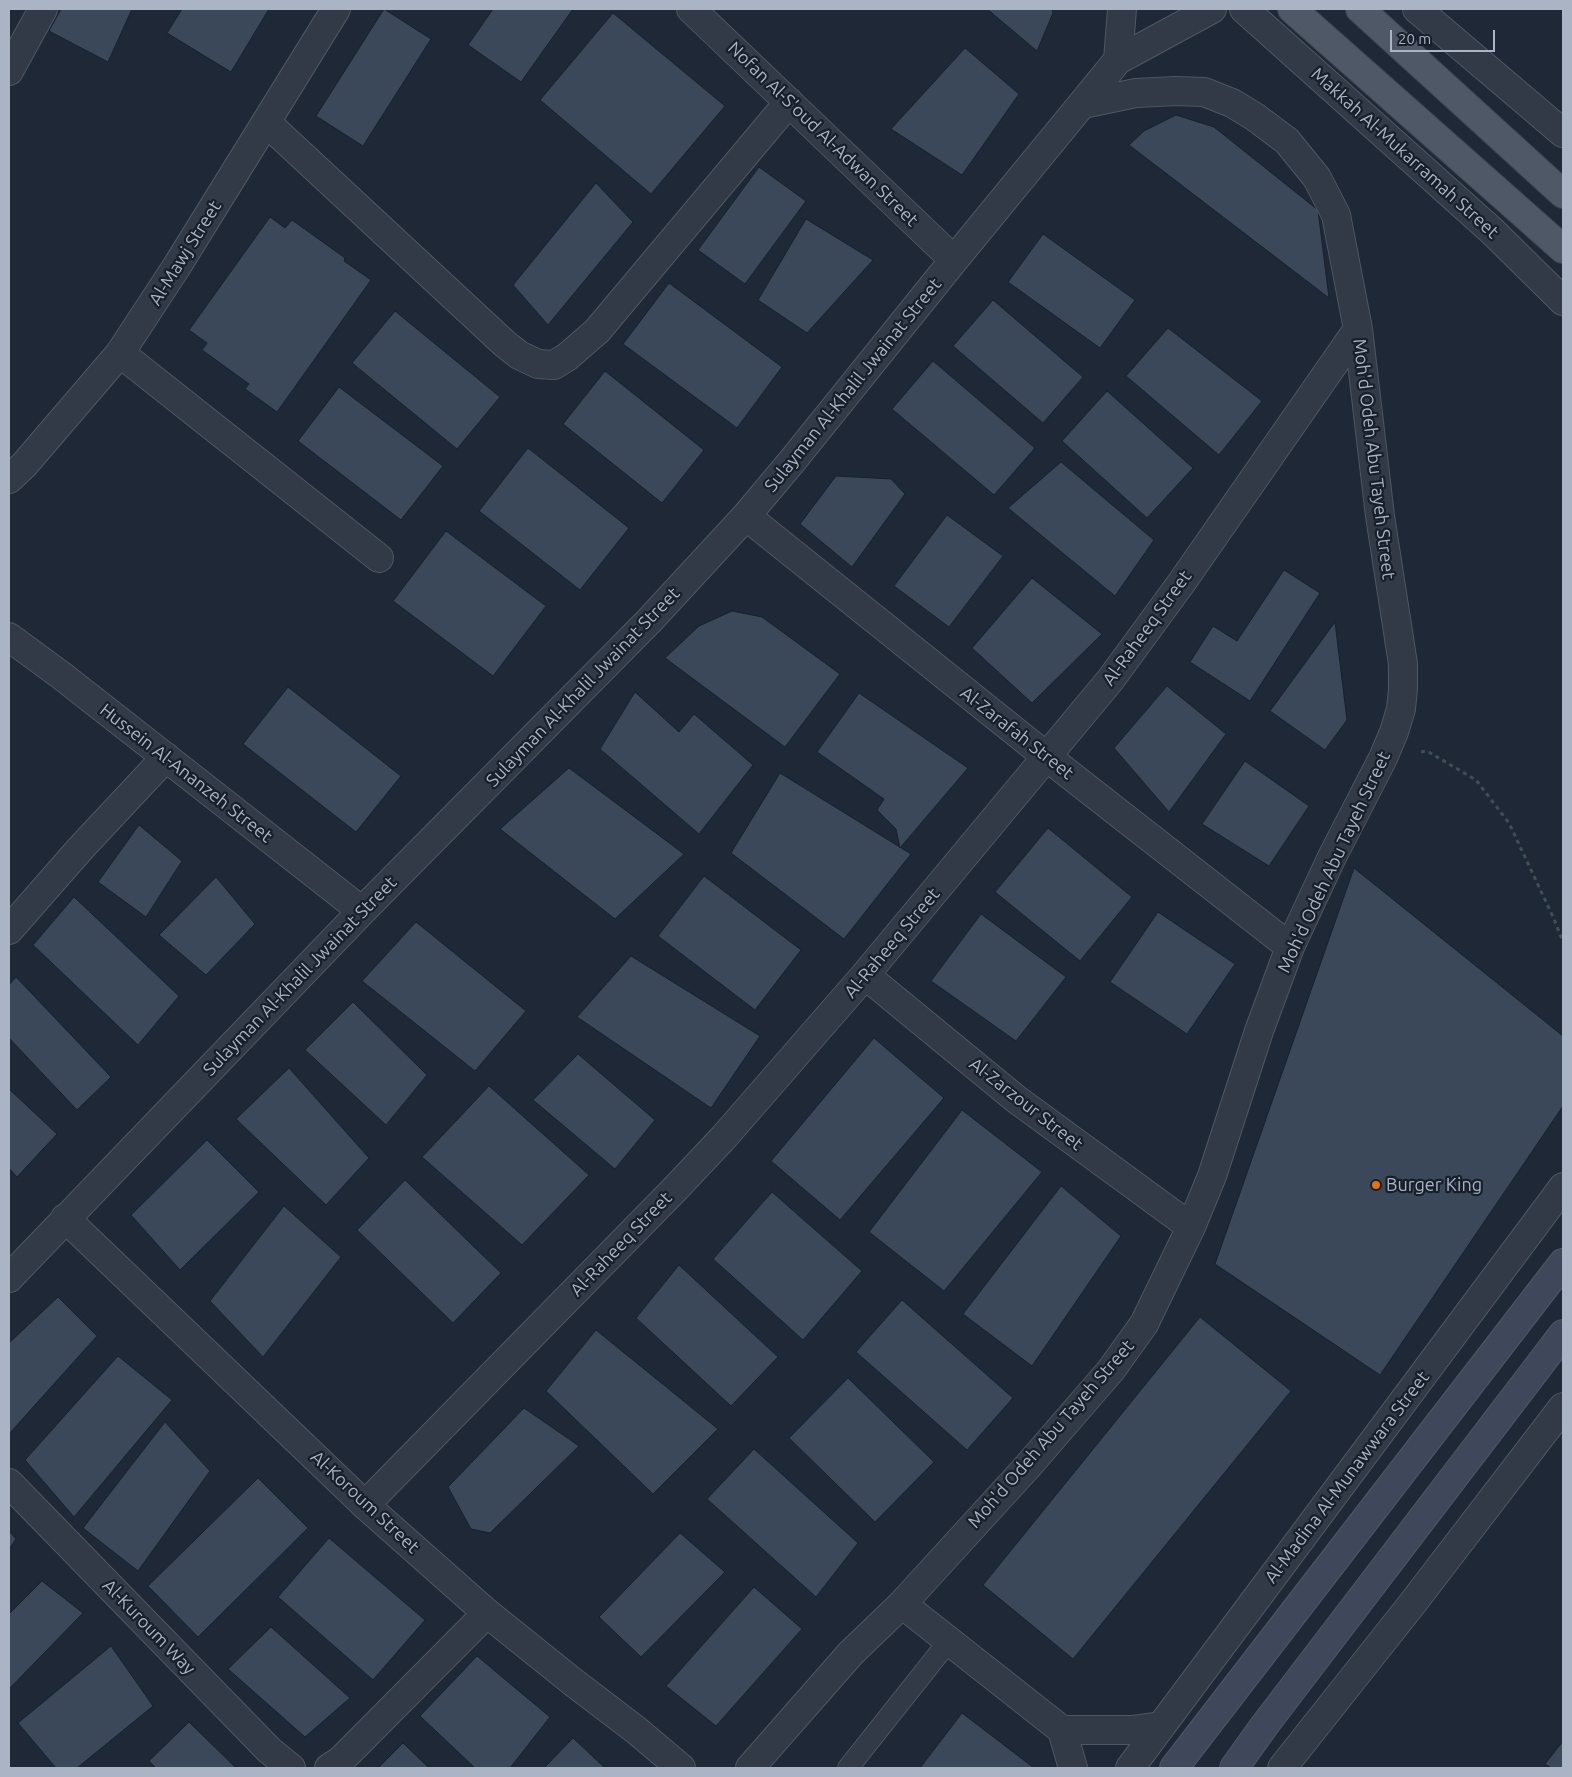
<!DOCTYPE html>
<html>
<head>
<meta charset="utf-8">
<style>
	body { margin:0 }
	#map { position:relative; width:1572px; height:1777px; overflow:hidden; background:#1e2836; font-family:Ubuntu,sans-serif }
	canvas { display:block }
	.frame { position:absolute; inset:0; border:10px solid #abb4c4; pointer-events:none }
	.scale { position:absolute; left:1390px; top:30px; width:105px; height:22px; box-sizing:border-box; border:2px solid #abb4c4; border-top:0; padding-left:6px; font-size:15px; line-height:18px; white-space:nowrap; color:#abb4c4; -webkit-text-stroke:4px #171f2b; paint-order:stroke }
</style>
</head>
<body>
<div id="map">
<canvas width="1572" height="1777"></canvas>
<div class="frame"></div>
<div class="scale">20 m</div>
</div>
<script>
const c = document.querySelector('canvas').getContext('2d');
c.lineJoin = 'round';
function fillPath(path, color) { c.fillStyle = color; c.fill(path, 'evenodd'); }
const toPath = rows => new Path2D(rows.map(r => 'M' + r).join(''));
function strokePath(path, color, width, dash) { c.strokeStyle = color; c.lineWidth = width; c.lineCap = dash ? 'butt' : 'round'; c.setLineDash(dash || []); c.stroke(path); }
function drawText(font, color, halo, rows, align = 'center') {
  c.font = font + ' Ubuntu,sans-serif'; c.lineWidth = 4.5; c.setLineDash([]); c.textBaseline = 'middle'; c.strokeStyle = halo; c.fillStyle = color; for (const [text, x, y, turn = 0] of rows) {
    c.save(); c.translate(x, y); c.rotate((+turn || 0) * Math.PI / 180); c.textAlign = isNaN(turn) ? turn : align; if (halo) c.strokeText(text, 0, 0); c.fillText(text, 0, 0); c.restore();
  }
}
const building = toPath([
	[61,9,132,9,108,62,49,31,61,9],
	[182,9,269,9,231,72,167,33,182,9],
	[384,9,431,39,363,146,316,116,384,9],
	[493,9,573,9,521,82,468,45,493,9],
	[987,9,1052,9,1053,13,1037,51,987,9],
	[613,13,725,106,651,194,540,100,613,13],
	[965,48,1019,94,962,175,891,129,965,48],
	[1176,115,1214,127,1318,210,1329,298,1129,145,1144,131,1176,115],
	[759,167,806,201,745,284,698,250,759,167],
	[596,183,633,222,548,325,513,285,596,183],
	[270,217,285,228,292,220,345,258,344,261,371,280,277,412,245,389,249,384,202,350,207,343,189,330,270,217],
	[806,219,873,260,807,333,758,300,806,219],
	[1043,234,1135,300,1100,348,1008,282,1043,234],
	[669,283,782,367,737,428,623,344,669,283],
	[993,300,1083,377,1043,423,953,346,993,300],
	[395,311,500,397,457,449,352,363,395,311],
	[1168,328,1262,401,1219,455,1126,376,1168,328],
	[933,361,1035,448,994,495,892,409,933,361],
	[605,371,704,450,662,503,563,424,605,371],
	[339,387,443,466,401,520,298,441,339,387],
	[1107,391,1193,468,1147,518,1062,441,1107,391],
	[528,448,629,528,580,590,479,511,528,448],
	[1061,462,1154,540,1115,596,1008,508,1061,462],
	[836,476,891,479,905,494,852,567,800,524,836,476],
	[947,515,1003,556,949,627,894,586,947,515],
	[446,531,546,606,493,676,393,601,446,531],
	[1284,570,1320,593,1250,701,1190,662,1213,626,1237,641,1284,570],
	[1032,578,1102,634,1032,703,972,648,1032,578],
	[732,611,762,617,840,674,785,747,665,658,699,626,732,611],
	[1335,622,1347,720,1325,750,1270,711,1335,622],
	[1167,686,1226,734,1169,812,1114,748,1167,686],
	[288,687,401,776,356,832,243,744,288,687],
	[635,692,679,732,694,714,753,765,699,834,600,749,635,692],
	[859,693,968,768,900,848,896,829,877,810,884,799,817,752,859,693],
	[1245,761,1309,806,1269,866,1202,824,1245,761],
	[569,768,684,854,615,919,500,829,569,768],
	[780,773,911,854,844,939,731,853,780,773],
	[139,825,182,861,146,917,98,882,139,825],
	[1048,828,1132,897,1080,961,995,892,1048,828],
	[1354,868,1563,1036,1563,1106,1380,1375,1215,1264,1354,868],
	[704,876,801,950,755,1010,658,936,704,876],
	[216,877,255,924,206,975,159,935,216,877],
	[74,897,179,996,138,1045,33,945,74,897],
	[1158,912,1235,964,1187,1034,1110,982,1158,912],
	[981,914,1066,977,1016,1041,931,981,981,914],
	[416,922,526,1011,475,1071,362,981,416,922],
	[631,956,760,1036,711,1108,577,1017,631,956],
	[16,977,111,1077,77,1110,9,1038,9,985,16,977],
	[353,1002,427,1075,386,1125,305,1050,353,1002],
	[874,1038,944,1098,840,1220,771,1161,874,1038],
	[578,1054,655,1120,615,1169,533,1100,578,1054],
	[289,1068,369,1158,326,1205,236,1119,289,1068],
	[489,1086,589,1175,522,1245,422,1157,489,1086],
	[9,1089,57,1134,17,1177,9,1168,9,1089],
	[962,1110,1042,1172,944,1291,869,1232,962,1110],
	[207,1140,259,1192,180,1270,131,1215,207,1140],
	[405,1180,501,1273,453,1323,357,1230,405,1180],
	[1061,1186,1121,1236,1032,1366,963,1314,1061,1186],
	[772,1192,862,1271,803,1340,713,1259,772,1192],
	[284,1206,341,1257,263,1357,210,1301,284,1206],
	[679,1265,778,1357,731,1406,636,1318,679,1265],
	[58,1297,97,1336,9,1434,9,1343,58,1297],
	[902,1300,1013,1398,967,1450,856,1352,902,1300],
	[1200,1317,1291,1391,1073,1659,983,1585,1200,1317],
	[596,1330,718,1429,653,1494,546,1391,596,1330],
	[118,1356,172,1400,74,1517,25,1460,118,1356],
	[848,1378,934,1462,875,1522,789,1438,848,1378],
	[524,1408,579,1446,490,1533,471,1529,448,1487,524,1408],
	[165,1422,210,1471,138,1571,83,1528,165,1422],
	[754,1449,858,1543,816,1597,707,1499,754,1449],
	[258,1478,308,1528,198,1637,148,1586,258,1478],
	[9,1531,16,1539,9,1549,9,1531],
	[680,1533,725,1572,641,1657,599,1617,680,1533],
	[329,1538,425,1620,373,1680,278,1597,329,1538],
	[42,1581,83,1613,9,1689,9,1614,42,1581],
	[754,1587,802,1629,716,1726,666,1686,754,1587],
	[271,1627,350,1698,305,1737,228,1669,271,1627],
	[111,1646,153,1706,77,1768,56,1768,18,1723,111,1646],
	[477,1656,550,1717,510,1768,475,1768,420,1716,477,1656],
	[962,1713,1034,1768,920,1768,962,1713],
	[189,1722,236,1768,156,1768,149,1761,189,1722],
	[573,1738,605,1768,544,1768,573,1738],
	[1563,1741,1563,1768,1551,1768,1545,1764,1563,1741],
	[403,1743,429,1768,378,1768,403,1743]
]);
fillPath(building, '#3b4859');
strokePath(building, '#19212d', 1);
const service = toPath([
	[848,1768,948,1642]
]);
const minor = toPath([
	[691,9,954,260],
	[1118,60,1122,9],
	[9,71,43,9],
	[267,123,505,344,519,355,538,364,554,365,567,357,597,331,789,102],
	[120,353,379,558],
	[9,479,24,465,120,353,177,266,336,9],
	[746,516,1047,757,1290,947],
	[9,637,62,676,362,911],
	[9,930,80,849,166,757],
	[865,975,1016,1099,1191,1227],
	[65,1218,365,1505,487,1613,573,1682,636,1730,681,1768],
	[9,1278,362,911,649,621,746,516,793,460,954,260,1118,60,1212,9],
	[9,1483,269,1750,291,1768],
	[365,1505,675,1189,724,1137,865,975,1111,679,1182,582,1358,329],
	[902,1604,1062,1730,1073,1768],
	[1062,1730,1132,1730,1161,1726],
	[329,1768,340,1761,487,1613],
	[750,1768,851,1653,902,1604,1028,1466,1111,1370,1144,1324,1191,1227,1212,1176,1259,1031,1290,947,1332,857,1383,758,1394,732,1401,709,1403,689,1403,664,1380,516,1358,329,1336,215,1317,178,1287,141,1255,117,1232,103,1204,92,1176,91,1136,93,1083,104]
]);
const tertiary = toPath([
	[1244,9,1492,231,1563,301],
	[1417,9,1563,133],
	[1130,1768,1563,1187],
	[1282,1768,1412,1604,1563,1407]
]);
const secondary = toPath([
	[1174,1768,1563,1263],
	[1234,1768,1264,1726,1563,1334]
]);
const primary = toPath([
	[1292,9,1563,249],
	[1360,9,1563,194]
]);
strokePath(service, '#4f5765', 22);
strokePath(minor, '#4f5765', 30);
strokePath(tertiary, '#4f5765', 30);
strokePath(secondary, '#4f5765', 30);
strokePath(primary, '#3b4350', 30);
strokePath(toPath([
	[1421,752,1427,751,1476,780,1509,823,1554,919,1563,942]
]), '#3d5155', 3, [4, 4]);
strokePath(service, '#313a46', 20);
strokePath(minor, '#313a46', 28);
strokePath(tertiary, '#313a46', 28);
strokePath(secondary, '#3f485a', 28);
strokePath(primary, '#4f5867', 28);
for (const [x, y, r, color] of [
	[1376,1185,5,"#e8710a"]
]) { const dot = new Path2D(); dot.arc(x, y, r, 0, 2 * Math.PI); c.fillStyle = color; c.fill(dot); strokePath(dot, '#171f2b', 2); }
drawText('18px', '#abb4c4', '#171f2b', [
	["Nofan Al-S'oud Al-Adwan Street",823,134,44],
	["Makkah Al-Mukarramah Street",1405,153,42],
	["Al-Mawj Street",185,253,-58],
	["Sulayman Al-Khalil Jwainat Street",853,385,-51],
	["Moh'd Odeh Abu Tayeh Street",1374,459,83],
	["Al-Raheeq Street",1147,628,-54],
	["Sulayman Al-Khalil Jwainat Street",583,687,-46],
	["Al-Zarafah Street",1017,733,38],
	["Hussein Al-Ananzeh Street",186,773,38],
	["Moh'd Odeh Abu Tayeh Street",1334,862,-65],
	["Al-Raheeq Street",892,943,-50],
	["Sulayman Al-Khalil Jwainat Street",300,976,-46],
	["Al-Zarzour Street",1026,1104,38],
	["Al-Raheeq Street",621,1244,-46],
	["Moh'd Odeh Abu Tayeh Street",1051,1434,-49],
	["Al-Madina Al-Munawwara Street",1347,1477,-53],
	["Al-Koroum Street",365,1502,43],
	["Al-Kuroum Way",149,1627,46]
]);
drawText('18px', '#abb4c4', '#171f2b', [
	["Burger King",1386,1185]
], 'left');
</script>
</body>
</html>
